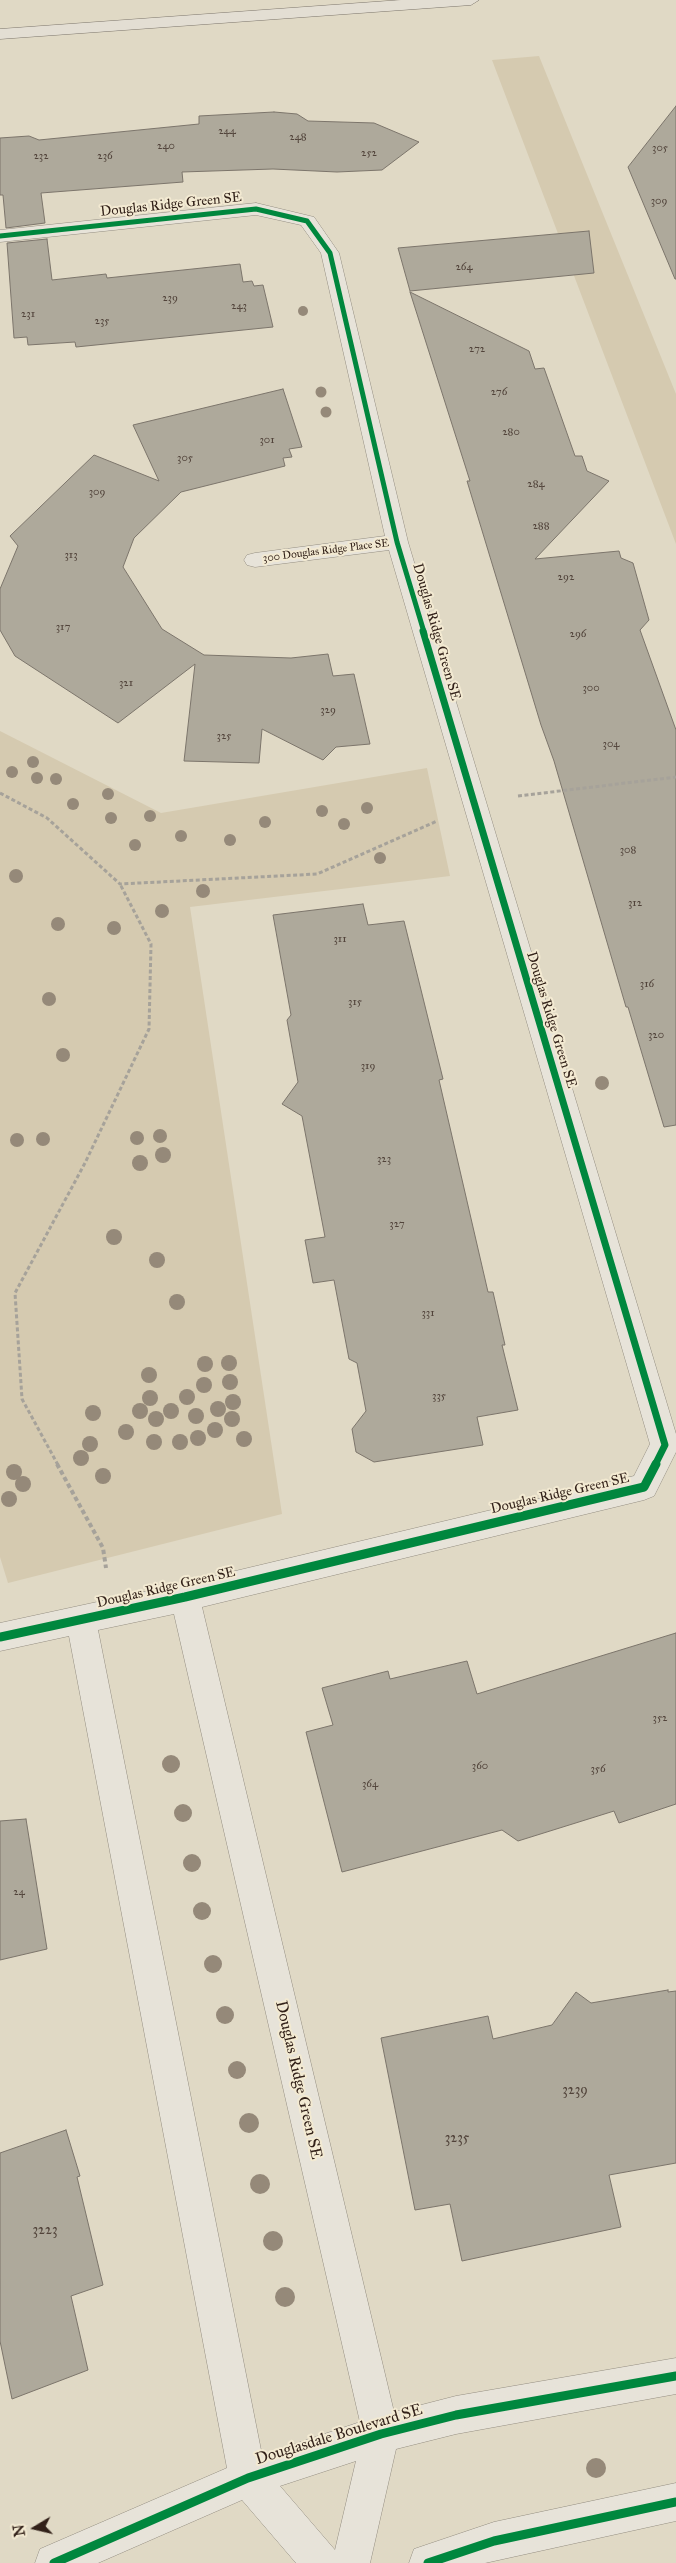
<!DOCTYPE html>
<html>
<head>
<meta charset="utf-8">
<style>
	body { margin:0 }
	#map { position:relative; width:676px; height:2563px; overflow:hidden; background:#e0d9c5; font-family:"IM FELL Great Primer",serif }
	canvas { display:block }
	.north { position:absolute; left:10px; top:2503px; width:50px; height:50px; -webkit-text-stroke:4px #f3ead2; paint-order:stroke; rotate:261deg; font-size:14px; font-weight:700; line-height:20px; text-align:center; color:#322119 }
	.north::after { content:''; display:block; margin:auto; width:18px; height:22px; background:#322119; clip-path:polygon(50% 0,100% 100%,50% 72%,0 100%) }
</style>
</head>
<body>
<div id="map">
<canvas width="676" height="2563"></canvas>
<div class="north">N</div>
</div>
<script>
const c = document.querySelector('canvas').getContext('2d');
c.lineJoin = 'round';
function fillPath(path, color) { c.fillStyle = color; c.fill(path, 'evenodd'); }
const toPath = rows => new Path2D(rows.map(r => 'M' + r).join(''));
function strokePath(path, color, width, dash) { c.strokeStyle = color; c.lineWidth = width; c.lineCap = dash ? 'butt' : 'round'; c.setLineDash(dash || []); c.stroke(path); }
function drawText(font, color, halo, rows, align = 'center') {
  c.font = font + ' "IM FELL Great Primer",serif'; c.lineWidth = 4; c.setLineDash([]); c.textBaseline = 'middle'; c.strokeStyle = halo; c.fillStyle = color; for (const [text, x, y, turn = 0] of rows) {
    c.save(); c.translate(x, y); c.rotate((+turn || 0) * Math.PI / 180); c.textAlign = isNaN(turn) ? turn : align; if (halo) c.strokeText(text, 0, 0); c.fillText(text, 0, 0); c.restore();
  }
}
fillPath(toPath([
	[539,56,676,394,676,544,492,60],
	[0,731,161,813,427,768,450,876,190,907,282,1514,8,1583,0,1557]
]), '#d5cab0');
const building = toPath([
	[676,106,676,279,675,279,628,167,676,106],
	[274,112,297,114,308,121,374,123,419,142,382,170,337,172,273,169,182,172,183,182,41,193,45,223,6,228,3,195,0,195,0,138,29,136,39,140,199,124,199,116,274,112],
	[589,231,594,273,410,291,398,248,589,231],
	[47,239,52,280,106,274,107,278,240,264,243,282,252,281,254,286,263,285,273,327,76,347,75,342,28,345,27,337,14,338,7,243,47,239],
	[410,292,529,351,535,369,544,368,575,456,582,456,587,471,609,481,535,559,619,551,621,558,633,563,649,620,640,630,676,730,676,1125,664,1127,628,1007,626,1007,554,761,541,725,467,481,470,481,410,292],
	[283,389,302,447,289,449,292,457,283,458,285,466,181,492,134,538,123,567,162,629,204,655,291,658,328,654,333,676,354,674,370,744,336,747,323,760,262,729,259,763,184,761,195,664,118,723,15,656,0,630,0,589,18,546,10,536,94,455,159,481,133,425,283,389],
	[363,904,368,925,404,921,443,1079,439,1080,488,1292,493,1292,505,1345,502,1345,518,1410,477,1417,483,1445,374,1462,356,1452,352,1429,366,1411,357,1363,349,1359,334,1280,313,1283,305,1240,325,1237,302,1116,282,1104,298,1082,287,1020,291,1015,273,915,363,904],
	[676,1633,676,1804,619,1823,614,1811,518,1841,502,1830,342,1872,306,1732,333,1725,322,1688,388,1671,390,1679,467,1661,477,1694,676,1633],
	[26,1819,47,1949,0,1960,0,1821,26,1819],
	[668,1990,668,1992,676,1991,676,2163,609,2175,621,2227,462,2261,450,2204,415,2210,381,2038,488,2016,493,2039,552,2025,576,1992,591,2003,668,1990],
	[66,2130,80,2176,77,2177,103,2285,71,2296,88,2370,12,2399,0,2341,0,2153,66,2130]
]);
fillPath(building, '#aea99b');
strokePath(building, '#7c756b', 1);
const minor = toPath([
	[256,203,314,217,339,253,408,542,676,1434,676,1452,654,1496,644,1500,202,1607,394,2412,456,2396,676,2358,676,2394,456,2434,396,2449,370,2563,296,2563,242,2500,98,2563,35,2563,40,2549,227,2468,69,1636,0,1651,0,1623,185,1583,634,1476,650,1444,389,550,255,567,247,565,244,560,247,555,255,553,385,536,321,253,301,225,256,215,0,242,0,230,256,203],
	[174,1614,360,2422,262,2455,98,1630,174,1614],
	[356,2461,335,2550,280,2486,356,2461],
	[676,2483,676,2521,485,2563,409,2563,414,2549,494,2522,676,2483]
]);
const highway = toPath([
	[401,0,479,0,471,5,0,39,0,29,401,0]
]);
strokePath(minor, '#948e82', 1);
strokePath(highway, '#7c756b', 1);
strokePath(toPath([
	[0,793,47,818,120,884,317,874,437,821],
	[518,796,676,777],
	[58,1465,22,1399,15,1293,85,1163,149,1029,151,944,120,884]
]), '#a6a29a', 3, [4, 2.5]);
strokePath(toPath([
	[57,1464,103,1548,106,1568]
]), '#a6a29a', 4, [4.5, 3]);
fillPath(minor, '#e7e3d9');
fillPath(highway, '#e3ded3');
strokePath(toPath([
	[0,236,256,209,307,221,330,253,397,542,424,632]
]), '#00873e', 5);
strokePath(toPath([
	[423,631,665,1445,655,1465]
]), '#00873e', 7);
strokePath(toPath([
	[0,1637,185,1597,644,1487,656,1464],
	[54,2563,248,2478,381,2434,456,2415,676,2376],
	[428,2563,494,2541,676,2502]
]), '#00873e', 9);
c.fillStyle = '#958979';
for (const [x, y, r] of [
	[303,311,5],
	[321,392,5.5],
	[326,412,5.5],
	[33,762,6],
	[12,772,6],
	[37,778,6],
	[56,779,6],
	[108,794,6],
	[73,804,6],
	[367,808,6],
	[322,811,6],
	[150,816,6],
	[111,818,6],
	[265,822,6],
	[344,824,6],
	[181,836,6],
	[230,840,6],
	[135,845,6],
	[380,858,6],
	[16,876,7],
	[203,891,7],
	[162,911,7],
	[58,924,7],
	[114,928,7],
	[49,999,7],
	[63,1055,7],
	[602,1083,7],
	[160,1136,7],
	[137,1138,7],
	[43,1139,7],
	[17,1140,7],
	[163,1155,8],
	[140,1163,8],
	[114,1237,8],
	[157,1260,8],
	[177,1302,8],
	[229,1363,8],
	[205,1364,8],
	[149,1375,8],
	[230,1382,8],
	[204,1385,8],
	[187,1397,8],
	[150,1398,8],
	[233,1402,8],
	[218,1409,8],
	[140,1411,8],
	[171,1411,8],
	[93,1413,8],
	[196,1416,8],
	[156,1419,8],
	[232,1419,8],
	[215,1430,8],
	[126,1432,8],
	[198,1438,8],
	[244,1439,8],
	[154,1442,8],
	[180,1442,8],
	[90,1444,8],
	[81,1458,8],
	[14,1472,8],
	[103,1476,8],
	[23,1484,8],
	[9,1499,8],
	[171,1764,9],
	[183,1813,9],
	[192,1863,9],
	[202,1911,9],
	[213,1964,9],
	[225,2015,9],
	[237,2070,9],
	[249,2123,10],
	[260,2184,10],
	[273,2241,10],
	[285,2297,10],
	[596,2468,10]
]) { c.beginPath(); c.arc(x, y, r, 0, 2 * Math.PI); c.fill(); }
drawText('11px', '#51433a', null, [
	["244",227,131],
	["248",298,137],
	["240",166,146],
	["305",660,148],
	["252",369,153],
	["232",41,156],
	["236",105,156],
	["309",659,201],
	["264",464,267],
	["239",170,298],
	["243",239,306],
	["231",28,314],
	["235",102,321],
	["272",477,349],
	["276",499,392],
	["280",511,432],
	["301",267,440],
	["305",185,458],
	["284",536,484],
	["309",97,492],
	["288",541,526],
	["313",71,555],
	["292",566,577],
	["317",63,627],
	["296",578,634],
	["321",126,683],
	["300",591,688],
	["329",328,710],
	["325",224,736],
	["304",611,744],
	["308",628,850],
	["312",635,903],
	["311",340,939],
	["316",647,984],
	["315",355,1002],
	["320",656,1035],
	["319",368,1066],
	["323",384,1159],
	["327",397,1224],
	["331",428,1313],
	["335",439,1396],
	["352",660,1718],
	["360",480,1766],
	["356",598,1769],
	["364",370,1784],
	["24",19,1892]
]);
drawText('11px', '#322119', '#f3ead2', [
	["300 Douglas Ridge Place SE",326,551,-7]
]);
drawText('14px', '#322119', '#f3ead2', [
	["Douglas Ridge Green SE",171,205,-6],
	["Douglas Ridge Green SE",436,632,74],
	["Douglas Ridge Green SE",551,1020,73],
	["Douglas Ridge Green SE",560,1494,-13],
	["Douglas Ridge Green SE",166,1588,-13]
]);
drawText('14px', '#51433a', null, [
	["3239",575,2091],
	["3235",457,2139],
	["3223",45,2231]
]);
drawText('16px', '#322119', '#f3ead2', [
	["Douglas Ridge Green SE",298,2080,77],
	["Douglasdale Boulevard SE",339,2435,-17]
]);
</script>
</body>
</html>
